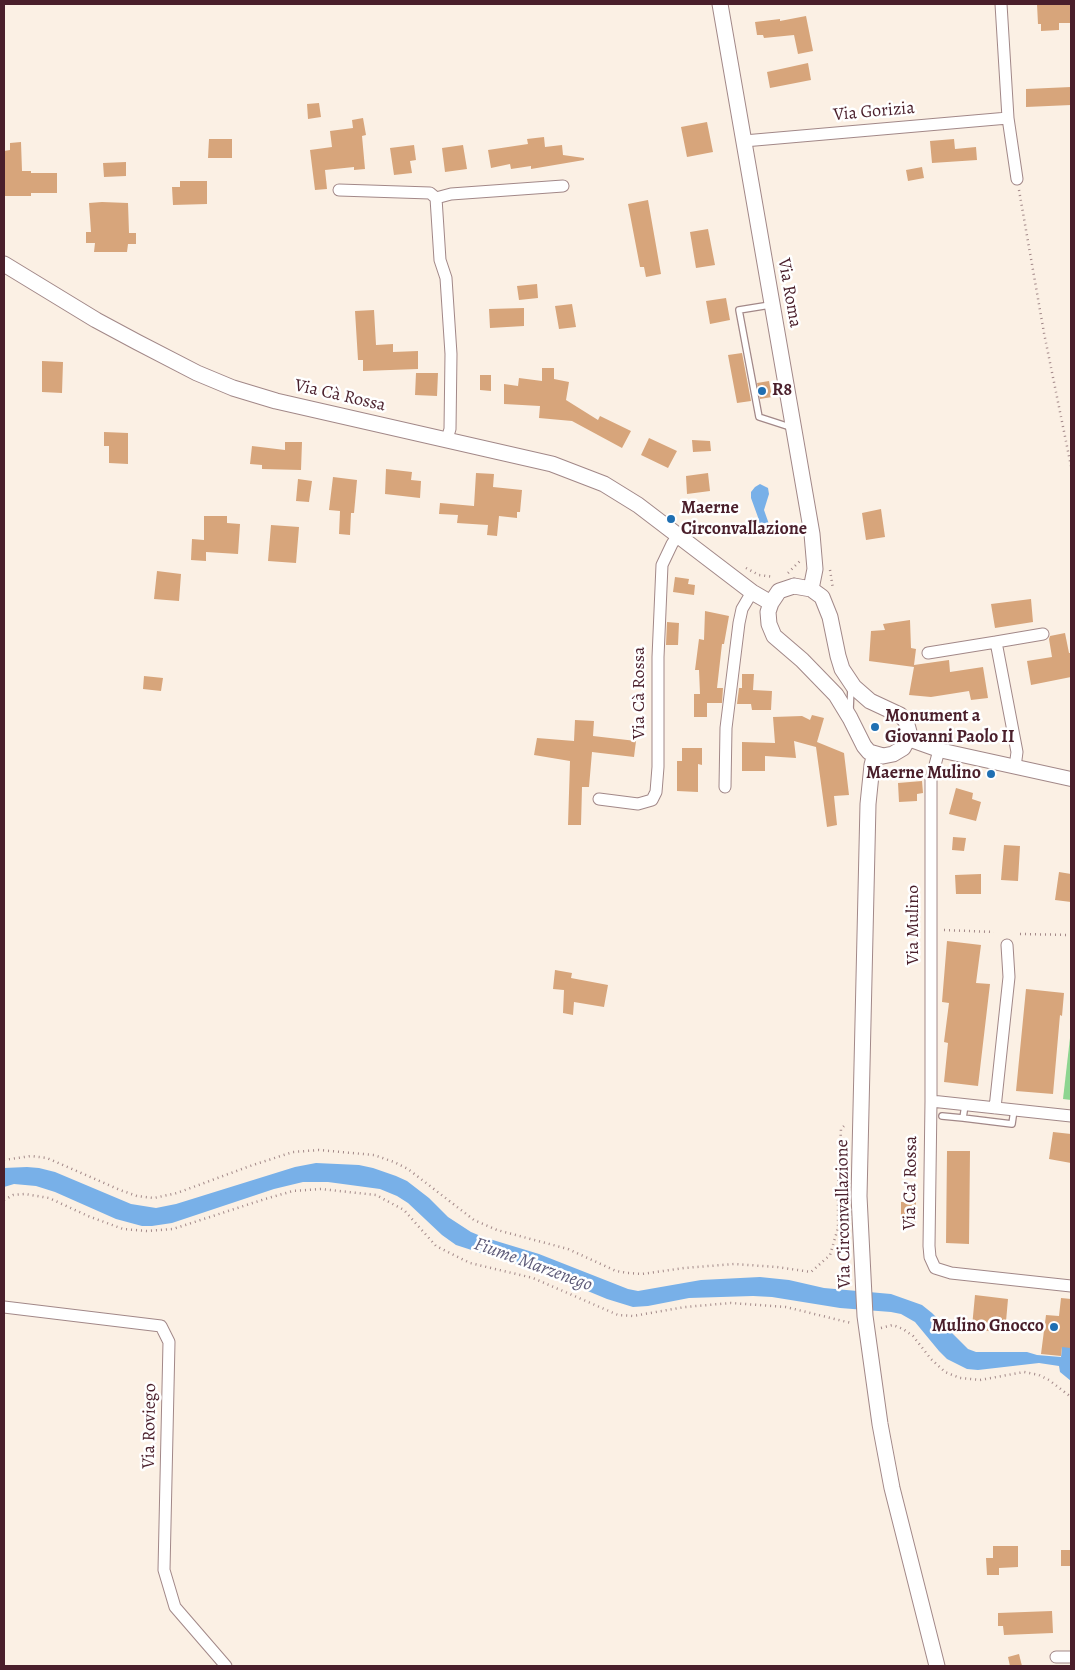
<!DOCTYPE html>
<html>
<head>
<meta charset="utf-8">
<style>
	body { margin:0 }
	#map { position:relative; width:1075px; height:1670px; overflow:hidden; background:#fbf0e4; font-family:Alegreya,serif }
	canvas { display:block }
	.frame { position:absolute; inset:0; border:5px solid #4a1f2b; pointer-events:none }
</style>
</head>
<body>
<div id="map">
<canvas width="1075" height="1670"></canvas>
<div class="frame"></div>
</div>
<script>
const c = document.querySelector('canvas').getContext('2d');
c.lineJoin = 'round';
function fillPath(path, color) { c.fillStyle = color; c.fill(path, 'evenodd'); }
const toPath = rows => new Path2D(rows.map(r => 'M' + r).join(''));
function strokePath(path, color, width, dash) { c.strokeStyle = color; c.lineWidth = width; c.lineCap = dash ? 'butt' : 'round'; c.setLineDash(dash || []); c.stroke(path); }
function drawText(font, color, halo, rows, align = 'center') {
  c.font = font + ' Alegreya,serif'; c.lineWidth = 5; c.setLineDash([]); c.textBaseline = 'middle'; c.strokeStyle = halo; c.fillStyle = color; for (const [text, x, y, turn = 0] of rows) {
    c.save(); c.translate(x, y); c.rotate((+turn || 0) * Math.PI / 180); c.textAlign = isNaN(turn) ? turn : align; if (halo) c.strokeText(text, 0, 0); c.fillText(text, 0, 0); c.restore();
  }
}
fillPath(toPath([
	[1071,1029,1071,1100,1063,1099]
]), '#8dd590');
fillPath(toPath([
	[760,484,768,488,769,494,764,510,770,527,767,532,763,531,760,527,759,520,751,498,751,492,755,487],
	[316,1163,359,1165,373,1168,396,1176,407,1181,429,1198,448,1217,471,1232,483,1237,539,1254,628,1289,638,1291,701,1280,760,1277,789,1280,824,1288,891,1294,922,1305,932,1313,968,1349,976,1352,1027,1352,1037,1355,1061,1357,1062,1347,1071,1347,1071,1381,1060,1372,1059,1366,1039,1363,978,1370,967,1369,947,1359,939,1351,915,1322,901,1314,891,1312,840,1308,772,1297,753,1296,689,1298,648,1306,633,1307,607,1299,549,1275,456,1245,442,1235,408,1203,397,1196,380,1189,328,1182,303,1182,274,1189,172,1223,152,1226,142,1226,116,1219,55,1192,36,1186,14,1184,4,1187,4,1168,27,1167,39,1168,55,1172,131,1204,156,1208,176,1204,295,1167]
]), '#78b0e8');
fillPath(toPath([
	[1037,4,1071,4,1071,23,1059,23,1059,30,1041,31,1041,24,1038,24],
	[806,16,813,51,798,54,794,35,764,38,763,35,757,35,755,22,780,19,780,21],
	[808,63,811,80,770,88,767,72],
	[1071,87,1071,105,1026,107,1026,89],
	[319,103,321,117,308,119,307,104],
	[363,118,366,135,362,136,365,169,354,170,354,167,325,170,327,189,315,190,310,150,332,147,330,131,353,128,352,120],
	[707,122,713,152,687,157,681,127],
	[544,137,545,147,562,145,563,155,584,158,584,160,531,169,531,166,511,169,510,164,491,168,488,150,528,144,527,139],
	[209,139,232,139,232,158,208,158],
	[954,139,955,149,976,147,977,160,932,163,930,141],
	[21,142,22,171,31,171,31,173,57,173,57,193,31,193,31,196,4,196,4,151,10,150,10,143],
	[414,145,416,160,410,161,412,173,394,175,390,148],
	[463,145,467,169,445,172,442,148],
	[126,162,126,176,104,177,103,163],
	[922,167,924,178,908,181,906,170],
	[180,181,207,181,207,204,173,205,172,187,180,187],
	[648,200,661,274,646,277,644,267,640,267,628,204],
	[102,202,128,203,129,233,136,233,136,244,128,244,127,252,94,252,95,243,86,243,86,232,91,232,89,203],
	[708,229,715,265,696,268,690,232],
	[537,284,538,298,519,300,517,286],
	[726,298,730,320,710,324,706,301],
	[572,304,576,327,559,329,555,306],
	[524,308,524,326,490,328,489,309],
	[374,310,376,345,393,344,393,352,418,351,418,369,363,371,363,360,358,360,355,311],
	[742,353,751,401,737,403,728,355],
	[42,361,63,362,62,393,42,392],
	[542,368,554,368,554,379,569,382,566,400,598,420,600,416,631,431,622,448,572,421,539,418,540,406,504,404,504,384,518,386,519,378,542,381],
	[416,373,438,373,437,396,415,395],
	[480,375,491,375,491,391,480,390],
	[769,381,772,397,760,399,757,383],
	[104,432,128,433,128,464,109,463,109,446,104,446],
	[649,438,677,451,668,468,641,455],
	[692,440,710,441,711,451,693,452],
	[285,442,302,442,301,470,262,469,262,465,250,464,252,446,285,450],
	[386,469,412,472,411,480,421,481,420,498,385,494],
	[476,473,494,474,493,487,522,490,520,512,517,512,517,518,499,516,497,536,487,535,488,525,457,523,458,515,439,514,440,503,474,506],
	[708,473,710,491,687,494,686,476],
	[333,477,357,480,354,513,351,513,350,535,339,534,340,511,329,510],
	[298,479,312,481,309,502,296,501],
	[881,509,885,537,866,540,862,513],
	[204,516,227,516,227,523,240,524,238,554,206,552,206,561,191,560,192,539,204,540],
	[271,525,299,527,296,563,268,561],
	[157,571,181,574,179,601,154,599],
	[675,577,689,579,688,584,695,585,694,595,673,592],
	[1031,599,1033,622,995,628,991,604],
	[705,611,729,616,724,644,722,644,717,688,723,688,722,703,707,703,707,717,694,717,694,694,700,694,699,670,695,670,699,639,704,640],
	[910,620,911,648,916,649,914,665,949,660,950,672,983,667,988,698,971,700,969,691,931,697,909,695,914,667,869,661,871,631,885,630,883,624],
	[667,622,679,623,678,645,666,645],
	[1065,633,1069,653,1071,653,1071,677,1031,685,1027,661,1052,657,1049,639,1050,636],
	[742,674,754,674,753,690,772,691,771,710,752,710,751,704,737,704,739,688,742,688],
	[144,676,163,678,161,691,143,689],
	[812,715,824,718,817,742,844,753,849,795,834,796,837,825,827,827,816,747,794,741,796,758,765,756,765,771,742,771,742,742,775,743,773,717,802,716,810,720],
	[575,720,594,721,593,736,636,741,634,757,592,752,589,787,582,787,581,825,568,825,570,761,534,755,537,738,574,741],
	[682,748,702,748,702,765,698,764,698,792,677,791,677,761,682,761],
	[922,781,923,793,917,794,917,801,899,802,898,783],
	[956,788,973,793,972,799,981,802,976,821,949,814],
	[953,837,966,838,964,851,952,850],
	[1004,845,1020,846,1018,881,1001,880],
	[1059,872,1071,874,1071,902,1055,900],
	[981,874,981,894,956,894,955,875],
	[947,941,981,945,976,983,990,984,978,1086,944,1082,948,1043,944,1042,949,1003,942,1002],
	[555,970,572,973,571,978,608,985,604,1007,574,1002,573,1015,563,1013,564,990,553,989],
	[1026,989,1064,993,1062,1016,1060,1015,1053,1094,1016,1091],
	[1053,1132,1071,1134,1071,1163,1049,1159],
	[947,1151,970,1151,969,1244,946,1243],
	[901,1202,916,1202,916,1224,901,1224],
	[975,1295,1008,1299,1005,1333,980,1330,972,1327],
	[1061,1298,1071,1299,1070,1348,1062,1347,1061,1356,1041,1354,1046,1315,1059,1316],
	[993,1546,1018,1546,1018,1567,999,1568,999,1575,987,1575,986,1558,993,1558],
	[1061,1550,1071,1550,1071,1566,1061,1566],
	[1052,1611,1053,1633,1004,1635,1003,1626,998,1626,998,1613],
	[1019,1654,1022,1666,1010,1666,1008,1657]
]), '#d7a57b');
const service = toPath([
	[770,305,739,310,759,417,793,428],
	[850,710,851,687],
	[965,1105,963,1118,1012,1124,1014,1110],
	[942,1116,963,1118]
]);
const minor = toPath([
	[1001,4,1008,118,1017,179],
	[744,141,1008,118],
	[339,190,430,193,436,198,440,260,446,278,451,354,450,429,447,439],
	[436,198,451,194,563,186],
	[928,653,996,642],
	[939,750,931,780,931,1101,929,1246,930,1257,935,1268,951,1273,1071,1286],
	[1015,767,1017,752,996,642,1043,634],
	[725,787,726,728,739,623,742,609,752,592],
	[599,799,638,804,652,800,656,792,658,767,658,657,662,565,672,544,678,535],
	[931,1101,1071,1116],
	[995,1108,1009,977,1007,945],
	[4,1307,161,1326,169,1342,164,1570,175,1607,226,1666],
	[1056,1657,1071,1657]
]);
const tertiary = toPath([
	[908,739,939,750,1071,779]
]);
const secondary = toPath([
	[720,4,812,534,815,569,811,589],
	[4,264,96,320,137,342,197,373,233,388,276,401,552,464,604,484,638,505,752,592,771,603],
	[794,586,811,589,822,597,830,617,838,656,842,669,854,687,870,701,900,715,906,721,909,732,908,739,903,748,893,754,883,756,869,752,864,746,850,718,836,695,802,660,774,636,769,624,768,612,771,603,779,591,794,586],
	[875,754,872,765,868,804,859,1196,865,1316,880,1424,892,1488,937,1666]
]);
strokePath(service, '#a28888', 8);
strokePath(minor, '#a28888', 13);
strokePath(tertiary, '#a28888', 16);
strokePath(secondary, '#a28888', 17);
strokePath(toPath([
	[1019,190,1044,333,1071,466],
	[746,568,759,575,774,577],
	[830,570,833,589],
	[788,573,800,561],
	[944,930,994,932],
	[1020,934,1071,935],
	[4,1160,31,1156,47,1158,120,1190,137,1196,154,1198,177,1193,250,1166,293,1152,319,1150,374,1155,394,1162,408,1169,474,1220,497,1230,568,1249,616,1271,628,1273,642,1274,684,1268,734,1264,777,1267,811,1272,830,1255,838,1228,838,1185,841,1129,846,1124],
	[4,1200,13,1195,25,1194,49,1198,88,1216,123,1229,147,1231,173,1229,265,1199,293,1191,321,1189,376,1195,404,1210,436,1246,470,1263,533,1278,618,1315,633,1316,685,1307,731,1303,786,1307,851,1323],
	[881,1328,893,1325,903,1329,913,1336,931,1359,945,1372,960,1378,980,1380,1024,1372,1039,1375,1049,1380,1071,1397]
]), '#a28888', 2.5, [1, 4]);
strokePath(service, '#fff', 5.5);
strokePath(minor, '#fff', 11);
strokePath(tertiary, '#fff', 14);
strokePath(secondary, '#fff', 15);
for (const [x, y, r, color] of [
	[762,391,5,"#1f6fb2"],
	[671,519,5,"#1f6fb2"],
	[875,727,5,"#1f6fb2"],
	[991,774,5,"#1f6fb2"],
	[1054,1327,5,"#1f6fb2"]
]) { const dot = new Path2D(); dot.arc(x, y, r, 0, 2 * Math.PI); c.fillStyle = color; c.fill(dot); strokePath(dot, '#fff', 2); }
drawText('18px', '#4a1f2b', '#fff', [
	["Via Gorizia",874,112,-5],
	["Via Roma",789,293,80],
	["Via Cà Rossa",340,396,13],
	["Via Cà Rossa",640,693,-90],
	["Via Mulino",914,925,-90],
	["Via Ca' Rossa",911,1183,-89],
	["Via Circonvallazione",844,1214,-91],
	["Via Roviego",150,1426,-89]
]);
drawText('bold 18px', '#4a1f2b', '#fff', [
	["R8",772,391],
	["Maerne",681,509],
	["Circonvallazione",681,530],
	["Monument a",885,717],
	["Giovanni Paolo II",885,738],
	["Maerne Mulino",981,774,"right"],
	["Mulino Gnocco",1044,1327,"right"]
], 'left');
drawText('italic 19px', '#5c5977', '#fff', [
	["Fiume Marzenego",533,1265,20]
]);
</script>
</body>
</html>
